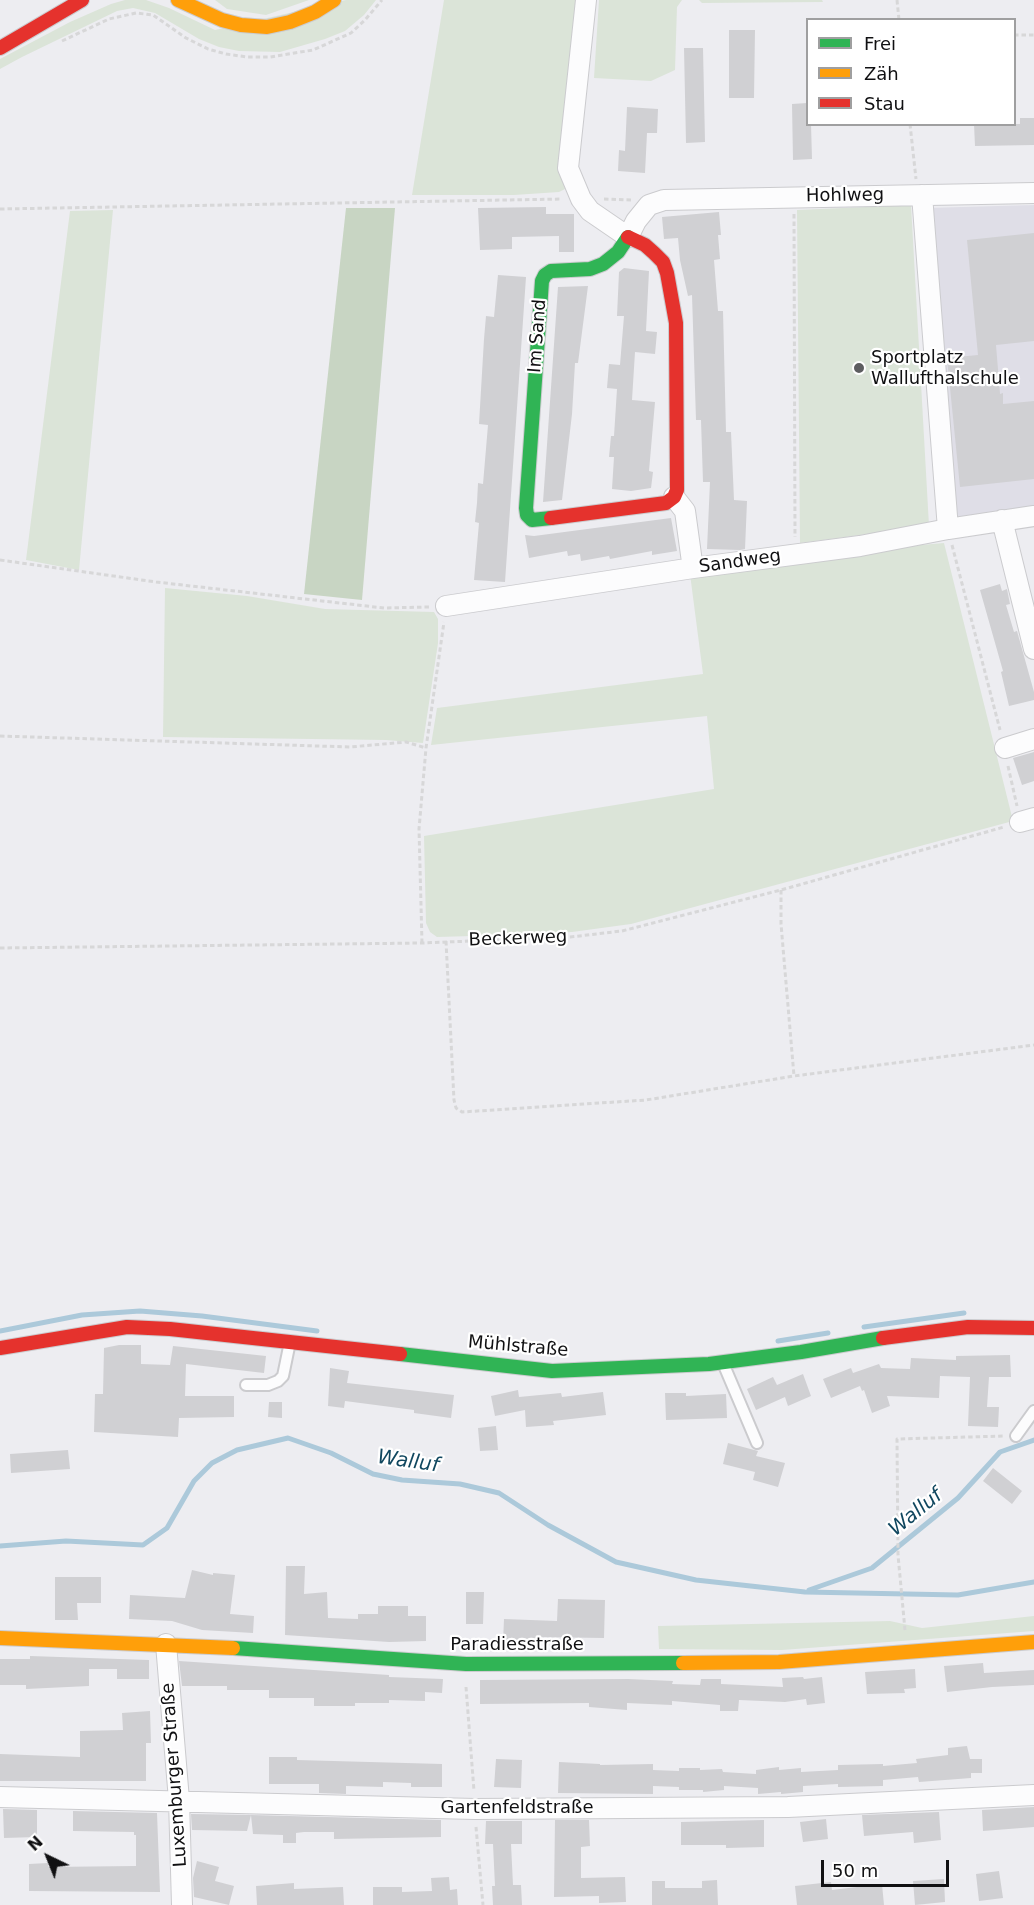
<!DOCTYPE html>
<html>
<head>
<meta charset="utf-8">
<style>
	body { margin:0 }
	#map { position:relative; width:1034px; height:1905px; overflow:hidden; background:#ededf1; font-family:"DejaVu Sans",sans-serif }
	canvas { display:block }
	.legend { position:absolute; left:806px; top:18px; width:210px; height:108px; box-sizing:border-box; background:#fff; border:2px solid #9f9fa0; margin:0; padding:8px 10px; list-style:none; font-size:18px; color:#101012 }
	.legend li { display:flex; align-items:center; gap:12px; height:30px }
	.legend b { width:30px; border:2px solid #9f9fa0 }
	.north { position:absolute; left:18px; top:1827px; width:60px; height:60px; -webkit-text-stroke:4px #fff; paint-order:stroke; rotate:317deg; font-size:16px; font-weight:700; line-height:24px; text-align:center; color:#101012 }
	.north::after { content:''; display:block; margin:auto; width:21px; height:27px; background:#101012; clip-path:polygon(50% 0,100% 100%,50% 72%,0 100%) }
	.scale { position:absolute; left:821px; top:1860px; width:128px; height:27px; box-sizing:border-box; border:3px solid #101012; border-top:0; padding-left:8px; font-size:18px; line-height:21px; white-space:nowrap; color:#101012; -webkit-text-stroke:4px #fff; paint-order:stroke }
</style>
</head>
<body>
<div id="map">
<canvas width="1034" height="1905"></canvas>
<ul class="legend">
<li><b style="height:8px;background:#30b455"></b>Frei</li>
<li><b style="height:8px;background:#ff9f0a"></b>Zäh</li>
<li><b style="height:8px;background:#e5322d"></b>Stau</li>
</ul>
<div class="north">N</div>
<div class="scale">50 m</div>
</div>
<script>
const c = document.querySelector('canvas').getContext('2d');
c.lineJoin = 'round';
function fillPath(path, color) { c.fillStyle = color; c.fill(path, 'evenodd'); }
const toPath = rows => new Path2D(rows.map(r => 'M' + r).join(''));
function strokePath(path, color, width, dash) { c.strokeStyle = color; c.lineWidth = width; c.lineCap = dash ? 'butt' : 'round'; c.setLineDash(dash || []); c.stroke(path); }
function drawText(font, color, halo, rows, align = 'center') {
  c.font = font + ' "DejaVu Sans",sans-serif'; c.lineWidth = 4.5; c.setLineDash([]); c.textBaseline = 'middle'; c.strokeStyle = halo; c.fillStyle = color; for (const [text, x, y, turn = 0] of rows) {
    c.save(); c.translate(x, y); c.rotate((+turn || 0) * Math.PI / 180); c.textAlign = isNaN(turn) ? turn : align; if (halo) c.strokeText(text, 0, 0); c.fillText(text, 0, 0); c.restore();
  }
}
fillPath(toPath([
	[1034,205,1034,512,958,525,927,208]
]), '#dfdee7');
fillPath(toPath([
	[125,0,146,0,169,8,215,30,346,0,376,0,364,15,345,31,325,39,280,52,239,51,219,47,199,39,155,13,133,8,117,11,22,57,0,69,0,59,70,22,111,4],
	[215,0,309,0,266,15,227,9],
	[444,0,577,0,563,173,565,189,559,192,514,195,412,195],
	[599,0,682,0,677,7,675,70,651,81,594,78],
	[699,0,822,0,823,2,702,3],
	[911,205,929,526,800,543,797,210],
	[113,210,79,570,26,560,70,211],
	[944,543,1013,821,631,924,572,932,508,935,437,937,430,932,426,923,424,836,714,789,707,716,431,745,437,708,703,674,690,574,839,552],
	[165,588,247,596,325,609,434,612,438,619,438,643,423,743,386,740,163,737],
	[1034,1616,1034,1631,782,1650,659,1649,658,1626,890,1621,922,1628]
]), '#dbe4d8');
fillPath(toPath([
	[346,208,395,208,362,600,304,594]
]), '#c8d5c3');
strokePath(toPath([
	[864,1327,964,1313],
	[0,1331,82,1315,140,1311,202,1316,317,1331],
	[778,1341,828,1333],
	[0,1546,66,1541,143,1545,167,1528,194,1481,212,1463,237,1450,288,1438,331,1453,373,1474,402,1480,460,1484,499,1493,548,1525,616,1562,696,1580,805,1592,958,1595,1034,1582],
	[809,1590,872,1568,958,1498,1000,1452,1034,1440]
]), '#acc9da', 5);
fillPath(toPath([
	[729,30,755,30,754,98,729,98],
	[684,48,703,48,705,142,686,143],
	[807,103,807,124,811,124,812,159,793,160,792,104],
	[627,107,658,109,657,133,647,133,645,173,618,171,619,150,625,151],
	[1020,118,1034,118,1034,145,975,146,974,124,1020,124],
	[546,207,546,214,574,214,574,252,559,252,559,236,512,237,512,249,480,250,478,208],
	[719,212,721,235,718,235,720,259,714,260,718,311,723,311,726,432,731,432,734,500,747,501,745,549,740,550,707,549,710,482,703,482,701,420,696,420,692,295,688,296,680,260,678,238,664,239,662,217],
	[1034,233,1034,341,996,345,1000,394,1003,393,1003,404,1034,401,1034,479,960,487,947,358,978,355,967,240],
	[624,268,649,271,646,331,657,332,655,354,635,352,632,400,655,402,649,471,653,472,651,488,631,491,612,489,614,457,609,457,611,436,614,436,617,389,607,388,609,364,620,365,624,316,617,316,619,272],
	[498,275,526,277,505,582,474,580,479,523,475,522,477,503,478,483,483,484,488,425,479,424,484,339,486,316,494,317],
	[588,286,578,363,575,363,572,414,562,500,543,502,558,287],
	[671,518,677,551,652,555,652,551,610,559,609,556,581,561,580,554,568,556,567,551,529,558,525,535,534,536],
	[1000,584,1002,591,1007,589,1010,604,1006,605,1014,632,1017,631,1034,692,1034,700,1009,706,1001,672,1003,671,980,590],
	[1034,752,1034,781,1022,785,1013,758],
	[119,1345,141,1345,141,1364,170,1365,173,1346,266,1356,264,1373,186,1364,185,1396,234,1396,234,1417,179,1418,178,1437,94,1432,95,1394,103,1394,104,1348],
	[1010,1355,1011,1377,989,1377,987,1407,999,1407,998,1427,968,1426,970,1377,940,1376,939,1398,887,1396,890,1406,872,1413,864,1390,862,1391,860,1386,831,1398,823,1379,851,1368,853,1373,879,1364,881,1368,910,1369,911,1358,956,1360,956,1356],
	[330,1368,349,1371,347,1383,454,1395,451,1418,414,1413,414,1410,345,1401,344,1408,328,1406],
	[803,1374,811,1396,788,1406,785,1397,756,1410,747,1389,773,1377,777,1385],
	[518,1390,519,1397,561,1393,562,1397,603,1392,606,1415,553,1421,554,1425,526,1427,525,1410,495,1416,491,1396],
	[665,1393,686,1393,686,1396,726,1394,727,1418,666,1420],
	[269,1402,282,1402,282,1418,268,1417],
	[496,1426,498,1450,480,1451,478,1428],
	[728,1443,758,1451,756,1456,785,1463,778,1487,753,1480,755,1472,723,1464],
	[68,1450,70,1469,11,1473,10,1454],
	[993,1468,1022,1491,1012,1504,983,1481],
	[286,1566,305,1566,304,1594,327,1592,328,1618,358,1619,358,1614,378,1614,378,1606,408,1606,408,1616,426,1616,426,1641,389,1642,285,1635],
	[192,1570,213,1575,213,1573,235,1575,230,1614,254,1616,253,1633,202,1630,172,1621,129,1619,130,1595,185,1598],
	[55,1577,101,1577,101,1603,77,1603,78,1620,55,1620],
	[466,1592,484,1592,483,1624,466,1624],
	[558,1599,605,1600,604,1638,536,1637,535,1644,503,1642,504,1619,557,1621],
	[30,1656,149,1660,149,1679,117,1679,117,1669,89,1669,89,1686,26,1689,26,1685,0,1685,0,1659,30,1659],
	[179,1661,389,1675,389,1677,443,1679,442,1693,425,1692,425,1701,389,1700,389,1703,355,1703,355,1706,314,1706,314,1698,269,1698,269,1690,227,1690,227,1686,182,1686],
	[983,1663,984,1673,1034,1670,1034,1685,992,1687,947,1692,944,1666],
	[915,1669,916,1688,904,1689,905,1693,867,1694,865,1672],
	[803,1677,804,1679,822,1677,825,1703,807,1705,806,1699,785,1702,739,1700,738,1711,720,1711,720,1705,672,1701,672,1705,627,1703,627,1710,589,1707,589,1703,480,1704,480,1680,628,1679,673,1681,672,1684,700,1685,701,1679,721,1679,721,1684,783,1687,782,1678],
	[150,1711,151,1743,146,1743,146,1781,0,1781,0,1754,80,1757,80,1731,123,1730,122,1713],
	[967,1746,970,1759,982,1759,982,1773,971,1773,971,1778,919,1782,918,1777,883,1780,883,1786,838,1787,838,1784,803,1786,803,1792,781,1794,781,1792,758,1794,758,1788,724,1786,724,1790,703,1792,703,1790,679,1790,679,1787,653,1786,653,1794,558,1793,559,1762,600,1764,600,1765,653,1764,653,1770,679,1771,679,1768,700,1768,700,1770,722,1769,723,1772,756,1774,756,1770,779,1767,779,1770,801,1768,801,1772,838,1770,838,1765,883,1764,883,1766,917,1763,916,1759,948,1755,948,1748],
	[269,1757,297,1757,297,1760,442,1764,442,1787,411,1787,411,1783,383,1782,383,1787,346,1786,346,1794,319,1793,319,1784,269,1784],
	[496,1759,522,1760,521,1788,494,1787],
	[1034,1807,1034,1827,983,1831,982,1810],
	[3,1809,37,1810,37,1837,4,1838],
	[73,1811,157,1813,160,1892,29,1891,29,1864,48,1863,48,1867,136,1866,136,1835,134,1835,134,1832,73,1831],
	[939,1812,941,1840,914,1843,913,1832,864,1836,862,1815],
	[191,1814,251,1815,247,1831,192,1830],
	[251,1815,441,1820,441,1837,334,1839,334,1832,304,1832,296,1833,296,1843,283,1843,283,1835,253,1834],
	[826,1819,828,1839,803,1842,800,1822],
	[555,1820,589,1820,590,1846,581,1847,581,1878,625,1877,626,1902,599,1903,599,1896,554,1897],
	[764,1820,764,1847,726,1848,726,1845,681,1845,681,1822],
	[486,1821,522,1821,522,1844,511,1844,513,1885,521,1885,522,1905,493,1905,492,1886,495,1886,493,1844,485,1844],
	[197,1861,219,1867,215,1881,234,1886,229,1905,194,1897,193,1878],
	[999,1871,1003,1898,979,1901,976,1874],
	[449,1877,450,1890,457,1889,458,1905,373,1905,373,1887,402,1887,402,1892,432,1891,431,1878],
	[944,1879,945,1902,915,1905,913,1881],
	[717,1880,718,1905,652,1905,652,1881,665,1881,665,1888,702,1888,702,1881],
	[831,1882,832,1890,882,1884,884,1905,797,1905,795,1886],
	[294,1883,294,1889,343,1887,344,1905,257,1905,256,1886]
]), '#d0d0d3');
const lane = toPath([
	[723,1363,757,1443],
	[246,1385,268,1385,278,1381,283,1376,290,1342],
	[1016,1436,1034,1411]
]);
const street = toPath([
	[586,0,568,168,581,199,590,211,628,237,636,221,649,205,664,200,1034,193],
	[922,195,948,529],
	[674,497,685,511,692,562],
	[1002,520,1034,649],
	[446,606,693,568,860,546,948,529,1034,516],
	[1005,748,1034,739],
	[1020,822,1034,818],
	[166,1644,179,1800,182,1905],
	[0,1797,475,1809,788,1807,1034,1795]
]);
const fast = toPath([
	[551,518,532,520,527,515,526,508,542,281,545,275,551,271,590,269,603,264,618,252,628,237],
	[400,1354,552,1371,709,1364,801,1352,883,1338],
	[233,1648,466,1664,683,1663]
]);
const slow = toPath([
	[178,0,222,20,241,25,267,27,290,22,315,12,334,0],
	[0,1638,233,1648],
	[683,1663,779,1662,1034,1642]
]);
const jam = toPath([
	[0,48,82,0],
	[551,518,666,503,674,497,677,490,676,323,667,273,663,262,654,253,645,245,628,237],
	[883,1338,968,1327,1034,1328],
	[0,1348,127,1327,170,1329,400,1354]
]);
strokePath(lane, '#cbcbce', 14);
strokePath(street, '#cbcbce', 22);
strokePath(fast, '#cbcbce', 16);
strokePath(slow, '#cbcbce', 16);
strokePath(jam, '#cbcbce', 16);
strokePath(toPath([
	[897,0,899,20],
	[1014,35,1034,35],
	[62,41,109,19,136,13,153,15,186,38,208,49,226,54,247,57,270,57,313,50,351,33,365,20,382,0],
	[910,124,916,179],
	[604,199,631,200],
	[0,209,562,199],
	[794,214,795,537],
	[952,545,1000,730],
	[0,560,156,582,384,608,429,607],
	[0,736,350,747,406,742,426,748],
	[1008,766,1017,806],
	[781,890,781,924,794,1076],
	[446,941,454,1100,456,1108,462,1112,646,1100,794,1076,1034,1045],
	[422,943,419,829,426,748,444,622],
	[0,948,422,943,570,937,622,931,781,890,1004,827],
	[905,1630,898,1555,897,1439,1005,1436],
	[466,1687,474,1791],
	[476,1827,483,1905]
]), '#d7d7d8', 3, [4.5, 3]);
strokePath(lane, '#fcfcfd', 10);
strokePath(street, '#fcfcfd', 20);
strokePath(fast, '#30b455', 14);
strokePath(slow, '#ff9f0a', 14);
strokePath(jam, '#e5322d', 14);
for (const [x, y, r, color] of [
	[859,368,6,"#5d5d60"]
]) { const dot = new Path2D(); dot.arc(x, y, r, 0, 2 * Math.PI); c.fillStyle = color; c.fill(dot); strokePath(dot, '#fff', 2); }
drawText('18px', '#101012', '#fff', [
	["Hohlweg",845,196,-1],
	["Im Sand",538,336,-86],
	["Sandweg",740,562,-8],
	["Beckerweg",518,939,-2],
	["Mühlstraße",518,1347,5],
	["Paradiesstraße",517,1645],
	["Luxemburger Straße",175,1775,-94],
	["Gartenfeldstraße",517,1808]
]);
drawText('18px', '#101012', '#fff', [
	["Sportplatz",871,358],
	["Wallufthalschule",871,379]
], 'left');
drawText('italic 20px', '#10475f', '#fff', [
	["Walluf",408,1462,8],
	["Walluf",916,1513,-39]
]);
</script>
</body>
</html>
